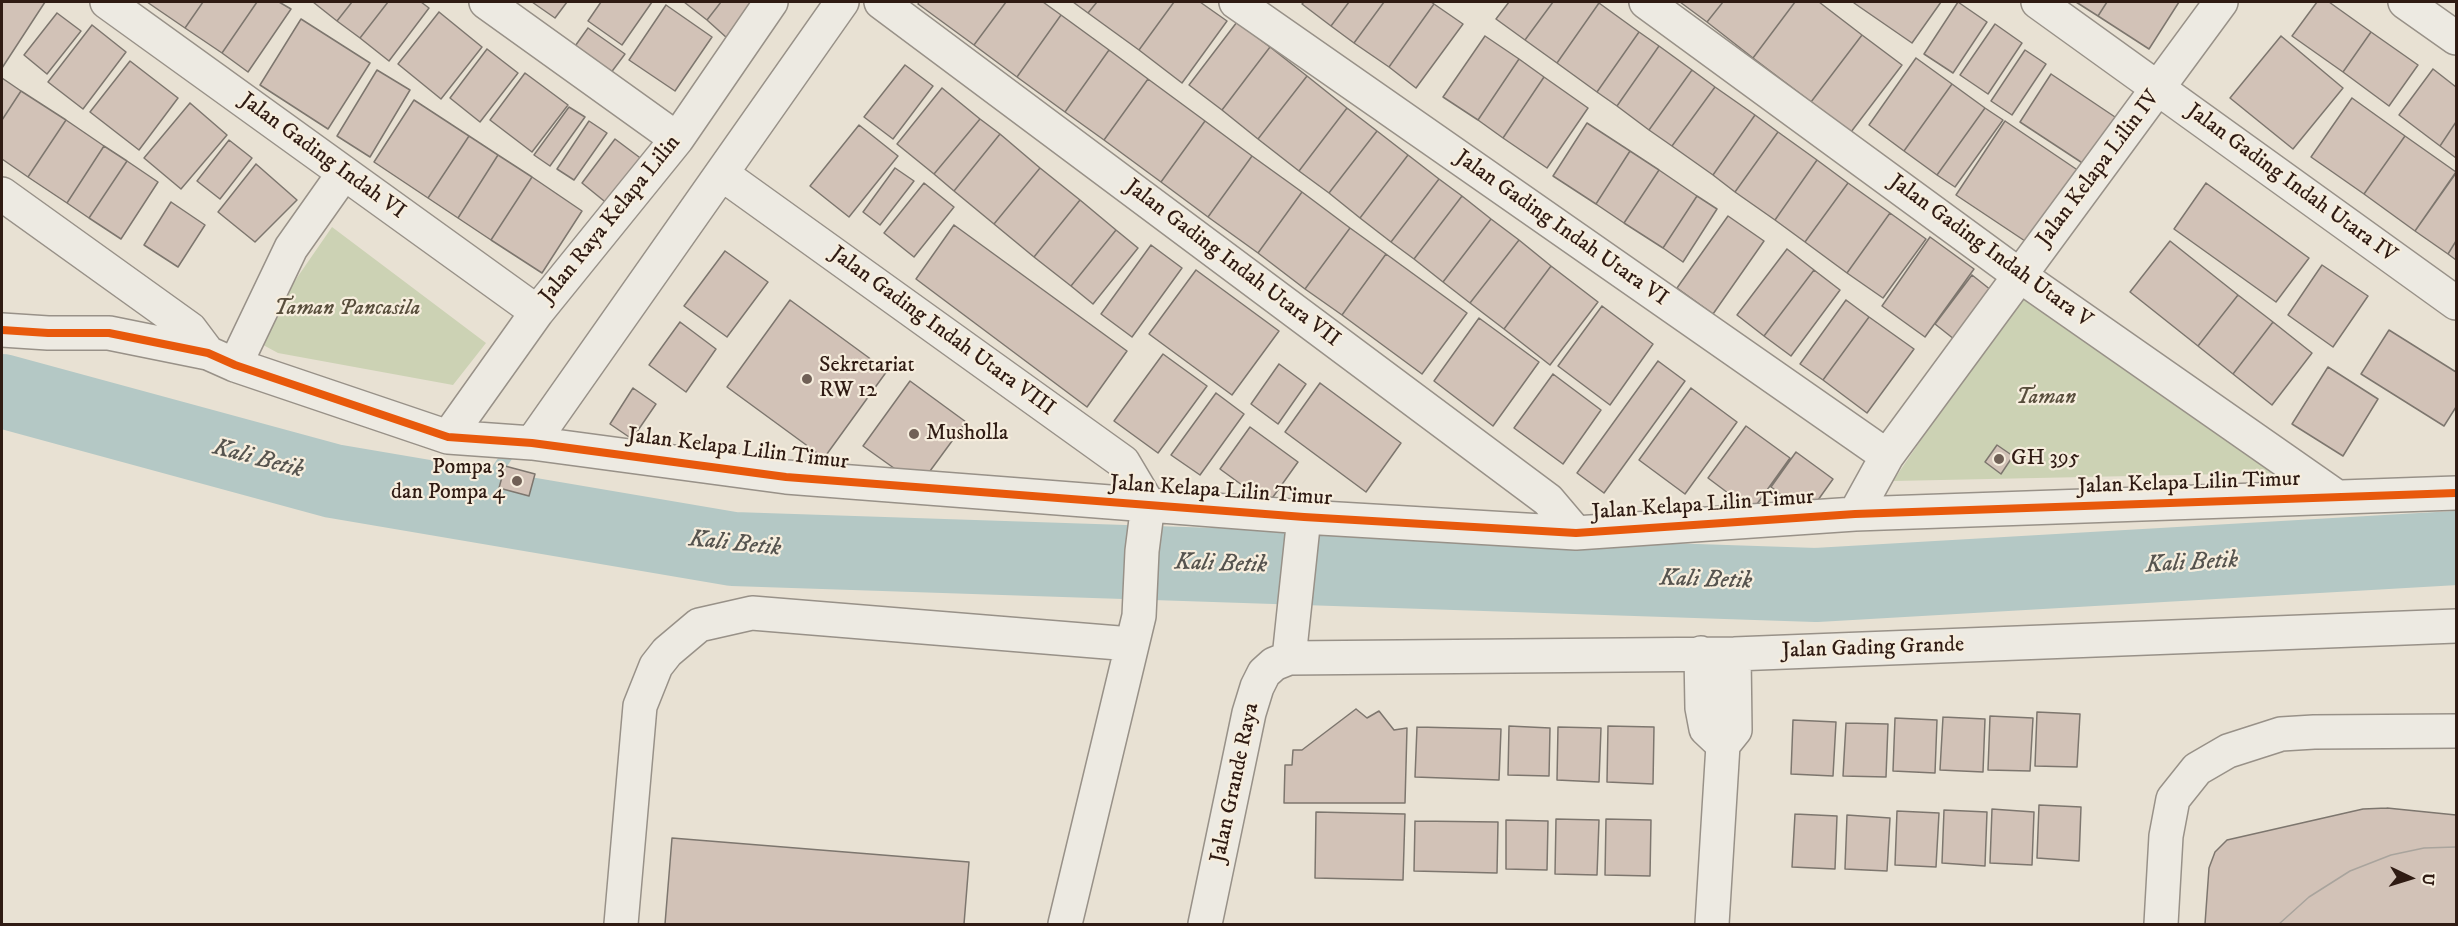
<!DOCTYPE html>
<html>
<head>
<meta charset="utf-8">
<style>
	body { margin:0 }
	#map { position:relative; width:2458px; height:926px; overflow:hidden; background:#e8e1d3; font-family:"IM FELL DW Pica",serif }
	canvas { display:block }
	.frame { position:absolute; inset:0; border:3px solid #2f1b13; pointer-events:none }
	.north { position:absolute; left:2380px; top:848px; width:60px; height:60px; -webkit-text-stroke:4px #f6eddd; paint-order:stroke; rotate:94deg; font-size:16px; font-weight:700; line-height:24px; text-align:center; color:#2f1b13 }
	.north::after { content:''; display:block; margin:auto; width:21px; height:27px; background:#2f1b13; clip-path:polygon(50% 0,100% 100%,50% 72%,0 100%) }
</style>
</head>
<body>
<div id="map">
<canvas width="2458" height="926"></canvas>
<div class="frame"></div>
<div class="north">U</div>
</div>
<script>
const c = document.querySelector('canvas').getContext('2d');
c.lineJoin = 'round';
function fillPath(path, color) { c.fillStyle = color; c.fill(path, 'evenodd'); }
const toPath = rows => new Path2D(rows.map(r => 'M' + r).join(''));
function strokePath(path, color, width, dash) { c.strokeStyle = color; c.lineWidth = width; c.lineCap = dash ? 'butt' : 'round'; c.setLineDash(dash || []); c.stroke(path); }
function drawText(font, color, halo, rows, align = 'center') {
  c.font = font + ' "IM FELL DW Pica",serif'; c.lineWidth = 4.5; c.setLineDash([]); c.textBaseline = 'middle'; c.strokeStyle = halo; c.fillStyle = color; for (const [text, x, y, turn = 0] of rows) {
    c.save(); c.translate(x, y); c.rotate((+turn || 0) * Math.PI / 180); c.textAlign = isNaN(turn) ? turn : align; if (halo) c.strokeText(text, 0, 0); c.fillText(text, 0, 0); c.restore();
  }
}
fillPath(toPath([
	[332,227,486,343,453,385,278,353,254,340],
	[2027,284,2276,473,1893,481]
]), '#ccd2b4');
strokePath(toPath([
	[473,505,515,444]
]), '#b4c8c5', 12);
strokePath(toPath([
	[2,391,333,481,733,549,1816,585,2456,548]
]), '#b4c8c5', 74);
const building = toPath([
	[2,2,45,2,2,68,2,2],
	[147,2,203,2,185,28,147,2],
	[203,2,257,2,222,53,185,28,203,2],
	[257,2,279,2,291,9,248,72,222,53,257,2],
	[313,2,352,2,337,21,313,2],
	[352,2,388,2,360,38,337,21,352,2],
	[388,2,421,2,429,8,389,61,360,38,388,2],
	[532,2,567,2,555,18,532,2],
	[601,2,652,2,622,45,588,21,601,2],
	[684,2,721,2,707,20,684,2],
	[721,2,754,2,727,38,707,20,721,2],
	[919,2,1006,2,974,45,918,4,919,2],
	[1006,2,1043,2,1061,15,1017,77,974,45,1006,2],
	[1073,2,1097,2,1088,13,1073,2],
	[1097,2,1174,2,1139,50,1088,13,1097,2],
	[1174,2,1200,2,1227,21,1182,83,1139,50,1174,2],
	[1304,2,1349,2,1331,26,1302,4,1304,2],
	[1349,2,1384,2,1354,43,1331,26,1349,2],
	[1384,2,1431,2,1434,4,1389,67,1354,43,1384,2],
	[1509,2,1553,2,1525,40,1496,19,1509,2],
	[1553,2,1597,2,1599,3,1557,63,1525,40,1553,2],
	[1680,2,1723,2,1707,22,1680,2],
	[1723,2,1795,2,1753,58,1707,22,1723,2],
	[1795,2,1819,2,1862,35,1811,102,1753,58,1795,2],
	[1855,2,1941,2,1912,43,1854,3,1855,2],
	[1958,2,1987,22,1953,73,1924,54,1958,2],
	[2076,2,2107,2,2098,16,2076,2],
	[2107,2,2179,2,2149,49,2098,16,2107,2],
	[2317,2,2329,2,2371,32,2343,72,2292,36,2317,2],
	[1599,3,1639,32,1597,92,1557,63,1599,3],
	[1434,4,1463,24,1416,88,1389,67,1434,4],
	[666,5,712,37,675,91,629,60,666,5],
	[439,12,482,47,441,99,398,64,439,12],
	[57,13,81,31,47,74,24,55,57,13],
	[1061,15,1109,50,1065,112,1017,77,1061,15],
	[301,19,370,63,328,129,260,85,301,19],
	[1237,22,1270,47,1222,110,1189,85,1237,22],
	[1995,24,2022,43,1988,94,1960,75,1995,24],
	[92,25,126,52,83,109,48,82,92,25],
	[588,28,625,54,610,74,573,49,588,28],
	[1639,32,1659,46,1617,106,1597,92,1639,32],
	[2371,32,2418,65,2389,106,2343,72,2371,32],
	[1862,35,1902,65,1851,132,1811,102,1862,35],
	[1485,36,1519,59,1478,120,1443,97,1485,36],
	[2281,36,2343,88,2293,149,2230,98,2281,36],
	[1659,46,1692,70,1649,130,1617,106,1659,46],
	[1270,47,1307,76,1258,139,1222,110,1270,47],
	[487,49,518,73,480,122,450,98,487,49],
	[1109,50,1148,79,1104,140,1065,112,1109,50],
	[2025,50,2046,64,2012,115,1991,101,2025,50],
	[1916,58,1952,84,1904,151,1869,125,1916,58],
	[1519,59,1544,77,1503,138,1478,120,1519,59],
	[130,61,178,98,139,150,90,112,130,61],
	[905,65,933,86,893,139,864,117,905,65],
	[2433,69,2456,87,2456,122,2440,146,2399,115,2433,69],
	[377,70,410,90,370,157,337,136,377,70],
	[1692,70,1715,87,1672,146,1649,130,1692,70],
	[525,73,568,105,532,152,490,120,525,73],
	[2051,74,2121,121,2090,168,2020,122,2051,74],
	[1307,76,1347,108,1299,171,1258,139,1307,76],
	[1544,77,1588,108,1547,168,1503,138,1544,77],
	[2,78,21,91,2,120,2,78],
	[1148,79,1205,121,1161,182,1104,140,1148,79],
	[1952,84,1985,108,1937,175,1904,151,1952,84],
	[1715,87,1755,115,1713,175,1672,146,1715,87],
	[942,88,980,119,934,174,897,144,942,88],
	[21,91,66,120,28,177,2,159,2,120,21,91],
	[2352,98,2405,136,2364,194,2311,157,2352,98],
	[414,100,469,136,428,198,374,162,414,100],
	[190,103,227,135,181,189,144,158,190,103],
	[569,107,585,117,550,166,534,155,569,107],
	[1347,108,1377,131,1329,193,1299,171,1347,108],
	[1985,108,2003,120,1955,187,1937,175,1985,108],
	[1755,115,1778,132,1735,192,1713,175,1755,115],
	[980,119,1000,134,954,191,934,174,980,119],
	[66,120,104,146,67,203,28,177,66,120],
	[589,121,607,133,574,180,557,169,589,121],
	[1205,121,1252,156,1208,217,1161,182,1205,121],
	[2005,121,2079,171,2031,245,1956,195,2005,121],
	[2456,122,2456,158,2440,146,2456,122],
	[1587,123,1630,151,1596,204,1553,176,1587,123],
	[859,125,898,156,849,217,810,186,859,125],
	[1377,131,1408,155,1360,218,1329,193,1377,131],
	[1778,132,1817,160,1775,220,1735,192,1778,132],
	[1000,134,1040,168,994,224,954,191,1000,134],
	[469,136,498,155,458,218,428,198,469,136],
	[2405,136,2456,172,2415,231,2364,194,2405,136],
	[615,139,643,160,609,205,582,183,615,139],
	[229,140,252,158,220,199,197,181,229,140],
	[104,146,127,161,89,218,67,203,104,146],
	[1630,151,1659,170,1624,223,1596,204,1630,151],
	[498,155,532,177,491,240,458,218,498,155],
	[1408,155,1439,179,1391,242,1360,218,1408,155],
	[1252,156,1302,192,1258,253,1208,217,1252,156],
	[1817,160,1848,183,1805,242,1775,220,1817,160],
	[127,161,158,182,121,239,89,218,127,161],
	[256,164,297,200,255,242,218,212,256,164],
	[895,168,914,181,880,225,863,212,895,168],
	[1040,168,1080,200,1034,257,994,224,1040,168],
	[1659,170,1697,196,1663,248,1624,223,1659,170],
	[2456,173,2456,241,2448,254,2415,231,2456,173],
	[532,177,582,211,542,273,491,240,532,177],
	[1439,179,1462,196,1414,259,1391,242,1439,179],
	[924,183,954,207,914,257,884,233,924,183],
	[1848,183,1890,213,1847,273,1805,242,1848,183],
	[2206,183,2309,258,2276,302,2174,229,2206,183],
	[1302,192,1350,228,1305,289,1258,253,1302,192],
	[1462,196,1491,219,1443,282,1414,259,1462,196],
	[1697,196,1717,209,1683,262,1663,248,1697,196],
	[1080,200,1116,230,1071,286,1034,257,1080,200],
	[171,202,205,225,178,267,144,245,171,202],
	[1890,213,1926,239,1883,298,1847,273,1890,213],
	[1728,216,1764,241,1713,314,1677,288,1728,216],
	[1491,219,1519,240,1470,303,1443,282,1491,219],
	[954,225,1127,351,1087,407,916,279,954,225],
	[1350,228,1386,254,1342,315,1305,289,1350,228],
	[1116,230,1138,248,1093,304,1071,286,1116,230],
	[1930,237,1974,269,1925,337,1882,306,1930,237],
	[1519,240,1551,266,1504,329,1470,303,1519,240],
	[2170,241,2238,295,2198,346,2130,292,2170,241],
	[2456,241,2456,260,2448,254,2456,241],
	[1151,245,1182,268,1132,337,1101,314,1151,245],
	[1787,249,1814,270,1764,336,1737,315,1787,249],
	[725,251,768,282,727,337,684,306,725,251],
	[1386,254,1467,313,1422,374,1342,315,1386,254],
	[2322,265,2368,296,2333,347,2288,315,2322,265],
	[1551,266,1598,302,1550,365,1504,329,1551,266],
	[1196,270,1279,331,1232,395,1149,334,1196,270],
	[1814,270,1840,290,1791,356,1764,336,1814,270],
	[1972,275,2001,298,1964,347,1935,324,1972,275],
	[2238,295,2273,322,2233,374,2198,346,2238,295],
	[790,300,887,371,824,458,727,387,790,300],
	[1846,300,1869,317,1823,380,1800,364,1846,300],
	[1602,306,1653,344,1610,405,1558,366,1602,306],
	[1869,317,1914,349,1867,413,1823,380,1869,317],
	[1479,318,1539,362,1493,426,1434,381,1479,318],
	[680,322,716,349,686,392,649,365,680,322],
	[2273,322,2312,353,2272,405,2233,374,2273,322],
	[2389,330,2456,372,2456,407,2444,426,2361,374,2389,330],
	[1163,354,1207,386,1158,453,1114,421,1163,354],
	[1658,361,1685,381,1604,493,1577,473,1658,361],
	[1279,364,1306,384,1278,424,1251,404,1279,364],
	[2328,367,2378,399,2343,456,2292,424,2328,367],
	[1553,374,1601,410,1563,464,1514,428,1553,374],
	[910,381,966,422,919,486,863,446,910,381],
	[1320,383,1401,443,1366,492,1285,432,1320,383],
	[633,388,656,404,632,439,610,424,633,388],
	[1691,388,1737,422,1685,494,1639,460,1691,388],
	[1216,393,1244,414,1200,475,1171,455,1216,393],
	[1746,426,1790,458,1752,511,1708,478,1746,426],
	[1250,427,1298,462,1268,504,1220,469,1250,427],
	[1997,445,2013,456,2001,474,1985,462,1997,445],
	[1796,452,1833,479,1808,514,1771,487,1796,452],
	[505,466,535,474,529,496,499,488,505,466],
	[1356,709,1367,718,1379,711,1394,730,1407,728,1405,803,1284,803,1285,765,1292,765,1293,750,1302,750,1356,709],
	[2037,712,2080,714,2077,767,2035,766,2037,712],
	[1990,716,2033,718,2030,771,1988,770,1990,716],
	[1943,717,1985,719,1983,772,1940,770,1943,717],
	[1895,718,1937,720,1935,773,1893,771,1895,718],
	[1793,720,1836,722,1833,776,1791,774,1793,720],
	[1846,723,1888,724,1886,777,1843,776,1846,723],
	[1509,726,1550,728,1549,776,1508,775,1509,726],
	[1608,726,1654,727,1653,784,1607,782,1608,726],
	[1417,727,1501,729,1499,780,1415,777,1417,727],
	[1558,727,1601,728,1599,782,1557,780,1558,727],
	[2039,805,2081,807,2079,861,2037,858,2039,805],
	[2387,808,2456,815,2456,924,2205,924,2209,868,2215,852,2227,840,2363,809,2387,808],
	[1992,809,2034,812,2032,865,1990,863,1992,809],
	[1944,810,1987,812,1985,866,1942,863,1944,810],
	[1897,811,1939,813,1936,867,1895,865,1897,811],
	[1316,812,1405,814,1403,880,1315,878,1316,812],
	[1795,814,1837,816,1835,869,1792,867,1795,814],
	[1847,815,1890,818,1887,871,1845,869,1847,815],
	[1556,819,1599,820,1597,875,1555,874,1556,819],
	[1606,819,1651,820,1650,876,1605,875,1606,819],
	[1506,820,1548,821,1547,870,1506,869,1506,820],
	[1415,821,1498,822,1497,873,1414,871,1415,821],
	[672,838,969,862,964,924,665,924,672,838]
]);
fillPath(building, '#d2c2b7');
strokePath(building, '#7d766e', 1.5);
const minor = toPath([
	[107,2,537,312],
	[486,2,677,139],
	[881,2,1548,500,1576,533],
	[1236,2,1887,456],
	[1646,2,2019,275,2337,497],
	[2038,2,2456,303],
	[2405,2,2456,38],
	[722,174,1123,462,1148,504,1142,551,1139,616,1065,924],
	[2,194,190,329,208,353],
	[2,330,48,333,109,333,208,353,235,365,448,437,532,443,786,477,1304,517,1576,533,1855,514,2456,493],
	[235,365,291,248,344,173],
	[448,437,537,312,677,139,771,2],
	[532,443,842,2],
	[1855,514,1887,456,2221,2],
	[1701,653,1702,708,1706,729,1723,745],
	[1289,658,1304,517],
	[621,924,640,706,656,666,667,652,699,625,752,613,1131,644],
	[1205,924,1249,713,1257,687,1264,673,1274,664,1289,658,1734,654,2456,626],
	[1712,924,1723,745,1735,730,1734,654],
	[2161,924,2166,836,2173,799,2197,769,2228,751,2281,734,2314,732,2456,731]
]);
strokePath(minor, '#989188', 36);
strokePath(minor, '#edeae2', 33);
strokePath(toPath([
	[2279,924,2309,897,2350,871,2391,855,2424,848,2456,847]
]), '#a9a49d', 1.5);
strokePath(toPath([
	[2,330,48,333,109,333,208,353,235,365,448,437,532,443,786,477,1304,517,1576,533,1855,514,2456,493]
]), '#e8590c', 8);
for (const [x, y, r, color] of [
	[807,379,6,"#706056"],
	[914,434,6,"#706056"],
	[1999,459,6,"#706056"],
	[517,481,6,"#706056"]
]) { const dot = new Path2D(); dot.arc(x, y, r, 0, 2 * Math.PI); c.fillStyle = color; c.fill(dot); strokePath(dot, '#f6eddd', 2); }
drawText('22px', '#2f1b13', '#f6eddd', [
	["Jalan Gading Indah VI",322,157,36],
	["Jalan Kelapa Lilin IV",2099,169,-53],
	["Jalan Gading Indah Utara IV",2291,184,36],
	["Jalan Raya Kelapa Lilin",611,220,-51],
	["Jalan Gading Indah Utara VI",1561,229,35],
	["Jalan Gading Indah Utara V",1990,252,36],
	["Jalan Gading Indah Utara VII",1232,264,37],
	["Jalan Gading Indah Utara VIII",942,332,36],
	["Jalan Kelapa Lilin Timur",738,450,7],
	["Jalan Kelapa Lilin Timur",2189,484,-2],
	["Jalan Kelapa Lilin Timur",1221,492,4],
	["Jalan Kelapa Lilin Timur",1703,506,-4],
	["Jalan Gading Grande",1873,649,-2],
	["Jalan Grande Raya",1236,783,-78]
]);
drawText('italic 22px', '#584e3c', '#f6eddd', [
	["Taman Pancasila",347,309],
	["Taman",2046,398]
]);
drawText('22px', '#2f1b13', '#f6eddd', [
	["Sekretariat",819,366],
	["RW 12",819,391],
	["Musholla",926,434],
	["GH 395",2011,459],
	["Pompa 3",505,468,"right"],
	["dan Pompa 4",505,493,"right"]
], 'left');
drawText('italic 24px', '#56544f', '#f6eddd', [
	["Kali Betik",258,460,15],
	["Kali Betik",735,545,6],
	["Kali Betik",2192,564,-3],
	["Kali Betik",1221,565,2],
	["Kali Betik",1706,581,2]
]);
</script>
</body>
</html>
